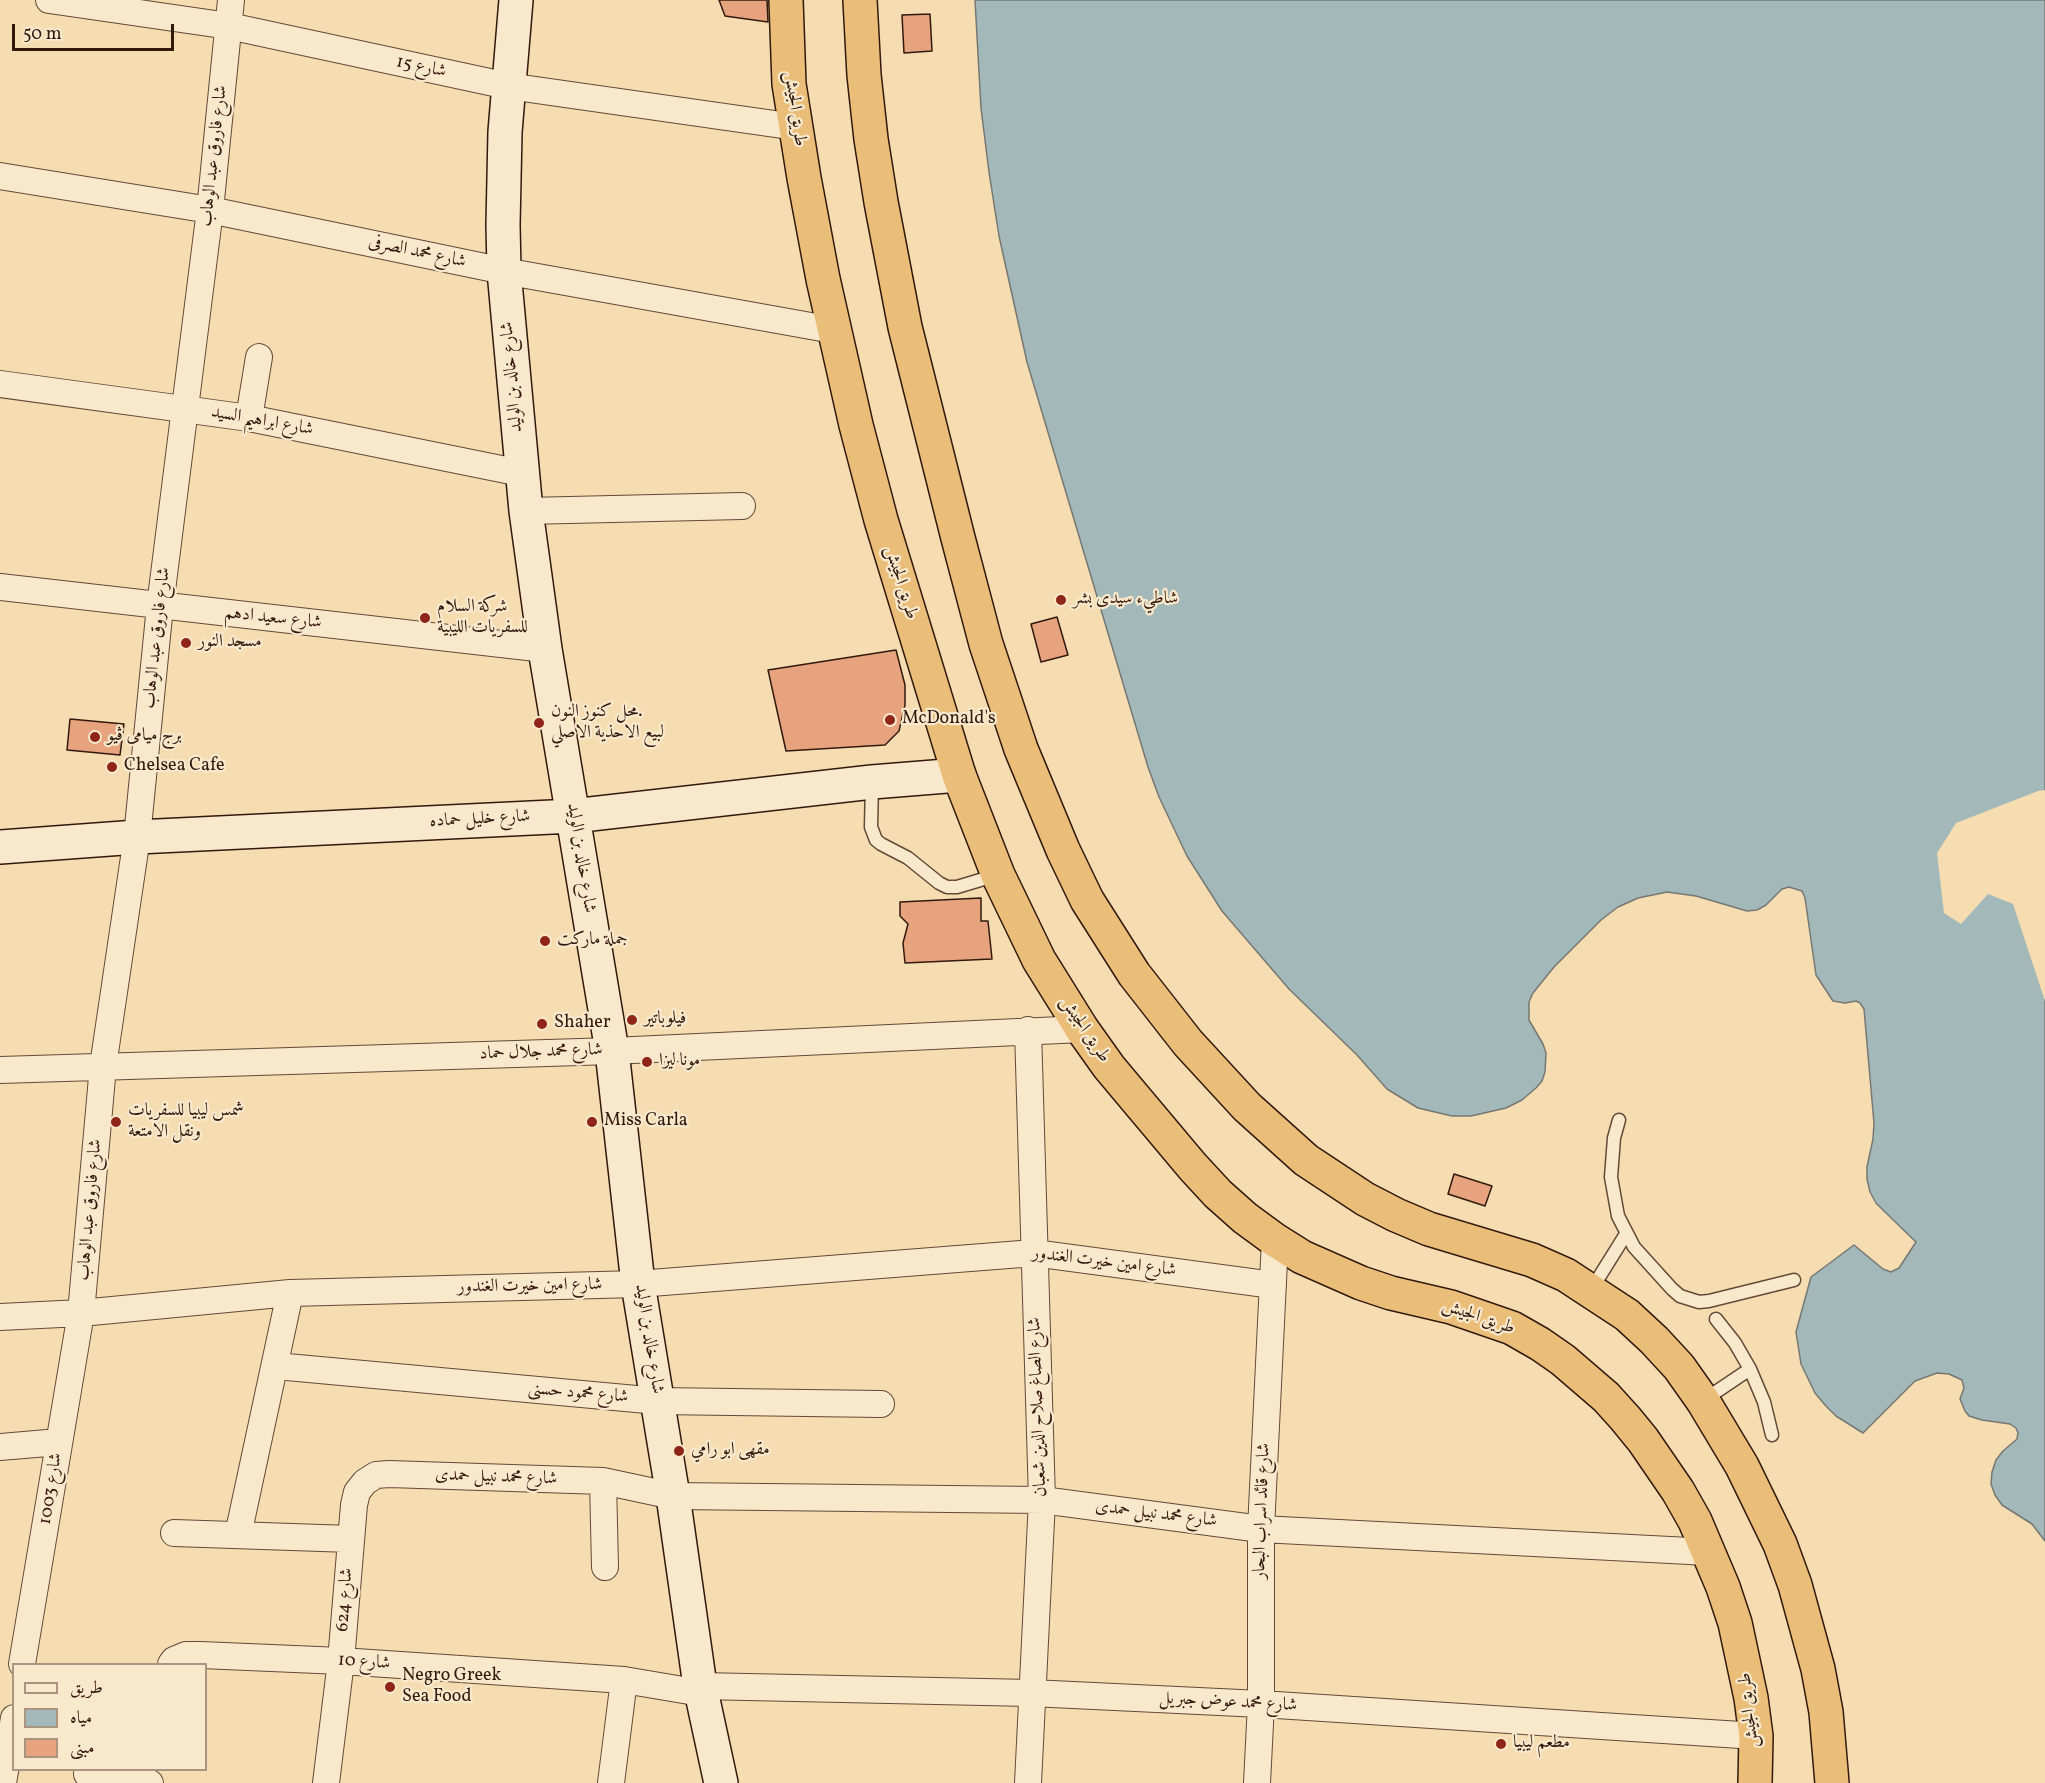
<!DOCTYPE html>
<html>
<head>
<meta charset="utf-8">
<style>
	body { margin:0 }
	#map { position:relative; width:2045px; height:1783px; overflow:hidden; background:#f5dcb1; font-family:Vollkorn,Amiri,serif }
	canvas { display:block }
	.legend { position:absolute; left:12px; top:1663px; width:195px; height:108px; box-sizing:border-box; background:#f8e8cc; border:2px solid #a99580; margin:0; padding:8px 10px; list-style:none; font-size:18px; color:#32190e }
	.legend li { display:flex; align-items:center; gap:12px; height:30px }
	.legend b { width:30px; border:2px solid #a99580 }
	.scale { position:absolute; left:12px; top:24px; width:162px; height:27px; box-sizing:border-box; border:3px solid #32190e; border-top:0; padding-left:8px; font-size:18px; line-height:21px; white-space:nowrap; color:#32190e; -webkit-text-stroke:4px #f8e8cc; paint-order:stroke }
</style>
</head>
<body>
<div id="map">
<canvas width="2045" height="1783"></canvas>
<ul class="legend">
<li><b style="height:8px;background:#f8e8cc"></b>طريق</li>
<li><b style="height:16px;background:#a3b8b8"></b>مياه</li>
<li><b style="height:16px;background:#e6a37d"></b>مبنى</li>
</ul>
<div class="scale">50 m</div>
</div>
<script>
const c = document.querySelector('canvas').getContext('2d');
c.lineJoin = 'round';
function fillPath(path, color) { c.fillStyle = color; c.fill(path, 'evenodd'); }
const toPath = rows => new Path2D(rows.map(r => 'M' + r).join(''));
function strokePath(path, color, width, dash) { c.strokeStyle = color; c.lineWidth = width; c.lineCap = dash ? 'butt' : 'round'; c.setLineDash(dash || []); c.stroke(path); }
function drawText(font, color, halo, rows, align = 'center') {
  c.font = font + ' Vollkorn,Amiri,serif'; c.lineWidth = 4.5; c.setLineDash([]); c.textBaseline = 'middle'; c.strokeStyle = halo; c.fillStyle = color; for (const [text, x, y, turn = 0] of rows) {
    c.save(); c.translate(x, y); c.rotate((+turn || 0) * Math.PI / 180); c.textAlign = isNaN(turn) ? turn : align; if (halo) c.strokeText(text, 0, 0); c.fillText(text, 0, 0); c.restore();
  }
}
const water = toPath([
	[975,0,2045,0,2045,1541,2032,1524,2002,1505,1995,1495,1991,1484,1992,1472,1996,1460,2003,1451,2017,1439,2018,1433,2016,1428,2010,1424,1982,1420,1969,1416,1965,1411,1960,1399,1964,1388,1962,1380,1949,1374,1937,1373,1915,1381,1863,1433,1836,1416,1825,1405,1815,1393,1801,1364,1796,1332,1811,1277,1854,1245,1883,1269,1891,1272,1899,1268,1916,1242,1885,1212,1876,1203,1870,1192,1867,1179,1867,1167,1873,1139,1874,1123,1864,1009,1860,1003,1856,1001,1845,1003,1833,1001,1816,975,1805,898,1802,891,1789,887,1782,889,1766,905,1757,910,1747,911,1696,896,1667,892,1638,898,1618,907,1601,920,1554,967,1533,993,1529,1002,1529,1020,1543,1044,1546,1053,1545,1072,1542,1081,1536,1088,1522,1100,1506,1108,1471,1116,1452,1116,1418,1108,1387,1089,1357,1055,1289,989,1222,911,1187,856,1159,797,1148,767,1027,362,999,236,989,172,981,108,975,0]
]);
fillPath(water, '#a3b8b8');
strokePath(water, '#767874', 1.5);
fillPath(toPath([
	[2045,790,2045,1001,2013,904,1988,894,1961,924,1944,913,1937,853,1956,823,2038,791]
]), '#f5dcb1');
const building = toPath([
	[719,0,767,0,768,22,725,16,719,0],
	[930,14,932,51,904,53,902,15,930,14],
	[1057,617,1068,655,1041,662,1031,624,1057,617],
	[896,650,905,685,905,705,899,731,885,745,786,751,768,670,896,650],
	[70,719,124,724,120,755,67,750,70,719],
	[981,898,981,921,988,921,992,959,905,963,903,943,908,924,900,916,900,902,981,898],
	[1454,1174,1492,1186,1485,1206,1448,1194,1454,1174]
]);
fillPath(building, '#e6a37d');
strokePath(building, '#32190e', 1.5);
const lane = toPath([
	[872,783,871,827,876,840,881,844,908,858,939,883,947,887,957,887,997,875],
	[1619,1120,1614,1138,1611,1177,1618,1216,1634,1247,1672,1289,1680,1296,1699,1302,1709,1301,1794,1280],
	[1591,1290,1626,1234],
	[1716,1319,1735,1343,1750,1369,1764,1402,1772,1435],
	[1704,1400,1750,1369]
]);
const street = toPath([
	[49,0,229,26,508,86,796,127],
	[0,176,210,210,504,271,833,330],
	[0,384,249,418,521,473],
	[249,418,259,357],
	[526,511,742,506],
	[0,587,545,649],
	[1028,1030,1042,1500,1028,1783],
	[0,1070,612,1051,1082,1029],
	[0,1317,81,1313,290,1293,638,1284,1034,1253,1273,1285],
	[276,1366,658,1401,881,1404],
	[0,1447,59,1442],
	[603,1481,605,1567],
	[174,1533,351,1539],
	[238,1535,290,1293],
	[22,1664,81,1313,103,1066,137,837,160,606,210,210,231,0],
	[171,1664,174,1660,186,1655,201,1655,341,1661,624,1680,701,1693],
	[700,1686,1031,1693,1261,1704,1756,1736],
	[87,1774,150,1783],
	[3,1783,14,1718],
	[326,1783,341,1661,354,1505,357,1492,365,1482,376,1475,389,1474,603,1481,673,1496,1042,1500,1261,1529,1709,1552],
	[611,1783,624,1680],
	[1257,1783,1261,1704,1261,1529,1275,1240]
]);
const secondary = toPath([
	[516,0,505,132,503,225,504,271,526,511,545,649,612,1051,638,1284,673,1496,700,1686,721,1783],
	[0,847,137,837,573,816,872,782,959,775]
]);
const highway = toPath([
	[786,0,789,84,804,178,823,279,856,425,881,520,959,775,998,875,1039,960,1082,1029,1109,1067,1193,1167,1218,1194,1245,1218,1275,1240,1302,1257,1361,1283,1391,1293,1451,1307,1512,1328,1540,1344,1563,1360,1606,1397,1625,1418,1643,1440,1678,1491,1695,1521,1723,1587,1735,1623,1751,1698,1756,1736,1755,1783],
	[860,0,864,75,871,139,881,202,905,327,958,538,986,644,1021,749,1063,850,1087,900,1134,974,1188,1043,1247,1107,1306,1160,1365,1199,1396,1215,1429,1229,1532,1260,1566,1275,1627,1315,1654,1340,1679,1367,1703,1401,1742,1466,1780,1544,1795,1585,1818,1669,1826,1712,1832,1783]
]);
strokePath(lane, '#634a37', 15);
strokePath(street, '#634a37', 28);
strokePath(secondary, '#32190e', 36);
strokePath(highway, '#32190e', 36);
strokePath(lane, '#f8e8cc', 12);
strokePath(street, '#f8e8cc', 26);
strokePath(secondary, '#f8e8cc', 33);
strokePath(highway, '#eabe78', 33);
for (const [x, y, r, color] of [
	[1061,600,6,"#8f2418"],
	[425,618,6,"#8f2418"],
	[186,643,6,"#8f2418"],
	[890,720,6,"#8f2418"],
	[539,723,6,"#8f2418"],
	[95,737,6,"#8f2418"],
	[112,767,6,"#8f2418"],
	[545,941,6,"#8f2418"],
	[632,1020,6,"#8f2418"],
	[542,1024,6,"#8f2418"],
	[647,1062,6,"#8f2418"],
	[116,1122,6,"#8f2418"],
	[592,1122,6,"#8f2418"],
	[679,1451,6,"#8f2418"],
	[390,1687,6,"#8f2418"],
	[1501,1744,6,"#8f2418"]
]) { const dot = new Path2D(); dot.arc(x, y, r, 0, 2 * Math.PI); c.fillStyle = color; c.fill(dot); strokePath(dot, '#f8e8cc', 2); }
drawText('18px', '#32190e', '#f8e8cc', [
	["شارع 15",421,68,12],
	["طريق الجيش",794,109,82],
	["شارع فاروق عبد الوهاب",215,156,-84],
	["شارع محمد الصرفى",417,253,12],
	["شارع خالد بن الوليد",513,377,-95],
	["شارع ابراهيم السيد",262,422,10],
	["طريق الجيش",900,583,73],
	["شارع سعيد ادهم",273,619,6],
	["شارع فاروق عبد الوهاب",158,638,-84],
	["شارع خليل حماده",480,820,-3],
	["شارع خالد بن الوليد",580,858,81],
	["طريق الجيش",1084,1030,56],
	["شارع محمد جلال حماد",541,1053,-2],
	["شارع فاروق عبد الوهاب",91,1210,-85],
	["شارع امين خيرت الغندور",1104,1263,7],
	["شارع امين خيرت الغندور",530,1287,-1],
	["طريق الجيش",1478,1318,19],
	["شارع خالد بن الوليد",648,1339,81],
	["شارع محمود حسنى",578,1394,5],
	["شارع الصاغ صلاح الدين شعبان",1039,1407,-92],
	["شارع محمد نبيل حمدى",496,1478,2],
	["شارع 1003",52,1489,-81],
	["شارع قائد اسراب البحار",1263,1511,-88],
	["شارع محمد نبيل حمدى",1156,1515,7],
	["شارع 624",346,1600,-86],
	["شارع 10",364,1663,4],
	["شارع محمد عوض جبريل",1228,1703,3],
	["طريق الجيش",1750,1710,-96]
]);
drawText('18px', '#32190e', '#f8e8cc', [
	["شاطيء سيدى بشر",1073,600],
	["شركة السلام",437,608],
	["للسفريات الليبية",437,629],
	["مسجد النور",198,643],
	["محل كنوز النون.",551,713],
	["لبيع الاحذية الاصلي",551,734],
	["McDonald's",902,720],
	["برج ميامى ڤيو",107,737],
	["Chelsea Cafe",124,767],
	["جملة ماركت",557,941],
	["فيلوباتير",644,1020],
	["Shaher",554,1024],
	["مونا ليزا",659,1062],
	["شمس ليبيا للسفريات",128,1112],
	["ونقل الامتعة",128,1133],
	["Miss Carla",604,1122],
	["مقهى ابو رامي",691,1451],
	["Negro Greek",402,1677],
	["Sea Food",402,1698],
	["مطعم ليبيا",1513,1744]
], 'left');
</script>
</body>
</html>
